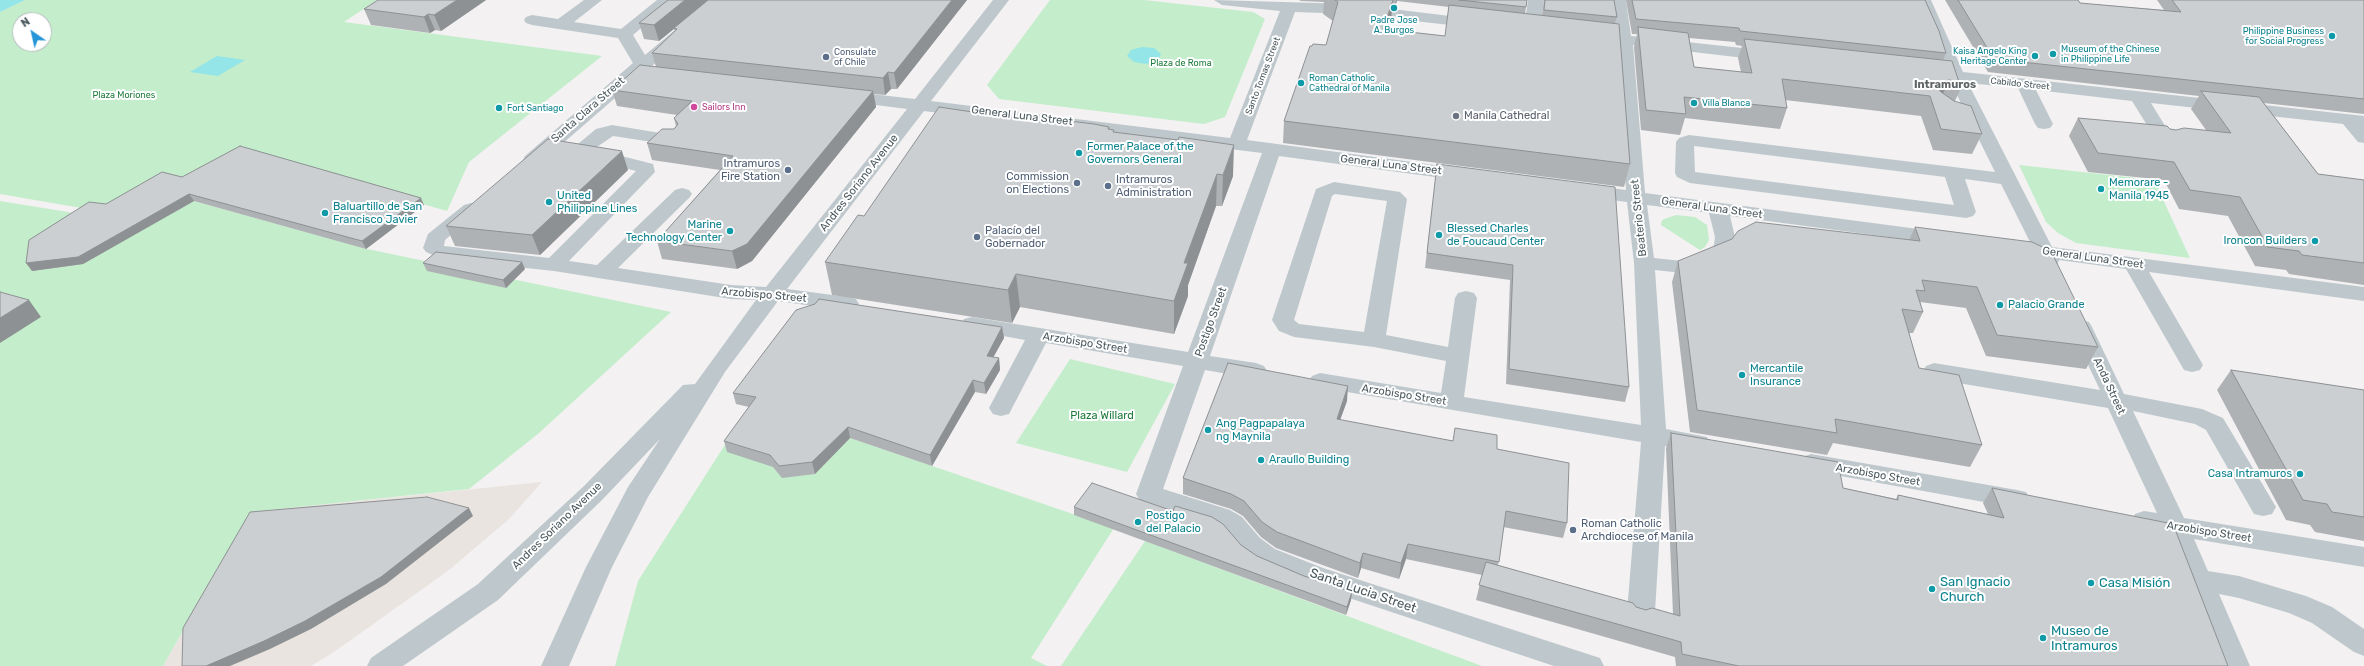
<!DOCTYPE html>
<html>
<head>
<meta charset="utf-8">
<style>
	body { margin:0 }
	#map { position:relative; width:2364px; height:666px; overflow:hidden; background:#f3f1f1; font-family:Rubik,sans-serif }
	canvas { display:block }
	.north { position:absolute; left:12px; top:12px; width:40px; height:40px; box-sizing:border-box; background:#fff; border:1px solid #b7bcbe; border-radius:50%; rotate:326deg; font-size:11px; font-weight:700; line-height:16px; text-align:center; color:#4a585d }
	.north::after { content:''; display:block; margin:auto; width:14px; height:18px; background:#2695d8; clip-path:polygon(50% 0,100% 100%,50% 72%,0 100%) }
</style>
</head>
<body>
<div id="map">
<canvas width="2364" height="666"></canvas>
<div class="north">N</div>
</div>
<script>
const c = document.querySelector('canvas').getContext('2d');
c.lineJoin = 'round';
function fillPath(path, color) { c.fillStyle = color; c.fill(path, 'evenodd'); }
const toPath = rows => new Path2D(rows.map(r => 'M' + r).join(''));
function strokePath(path, color, width, dash) { c.strokeStyle = color; c.lineWidth = width; c.lineCap = dash ? 'butt' : 'round'; c.setLineDash(dash || []); c.stroke(path); }
function drawText(font, color, halo, rows, align = 'center') {
  c.font = font + ' Rubik,sans-serif'; c.lineWidth = 4; c.setLineDash([]); c.textBaseline = 'middle'; c.strokeStyle = halo; c.fillStyle = color; for (const [text, x, y, turn = 0] of rows) {
    c.save(); c.translate(x, y); c.rotate((+turn || 0) * Math.PI / 180); c.textAlign = isNaN(turn) ? turn : align; if (halo) c.strokeText(text, 0, 0); c.fillText(text, 0, 0); c.restore();
  }
}
fillPath(toPath([
	[542,482,509,519,449,570,334,652,311,666,163,666,250,512]
]), '#e9e4df');
fillPath(toPath([
	[25,0,377,0,344,22,602,56,469,162,447,211,244,153,186,184,93,210,0,194,0,12],
	[20,20,44,20,44,44,20,44],
	[1050,0,1144,0,1253,12,1265,19,1225,117,1204,124,999,99,987,85],
	[2019,165,2154,180,2190,258,2076,243,2058,233,2046,222],
	[0,201,86,215,194,201,367,249,671,312,539,433,469,489,250,512,163,666,0,666],
	[1676,215,1695,217,1707,225,1709,240,1705,247,1700,250,1661,225,1662,220],
	[1070,359,1175,384,1127,472,1016,443],
	[751,404,815,474,850,438,1114,528,1031,658,1047,666,615,666,638,581],
	[1145,541,1482,666,1061,666]
]), '#c3edcb');
fillPath(toPath([
	[0,0,25,0,0,12],
	[1142,47,1154,48,1161,54,1158,60,1146,64,1134,62,1127,56,1131,50],
	[217,56,245,60,218,76,190,72]
]), '#93e5e7');
fillPath(toPath([
	[584,0,602,0,574,22,621,29,657,0,674,0,633,35,645,55,711,0,728,0,539,164,525,164,523,160,525,156,633,63,618,38,532,25,526,23,524,20,526,17,532,15,558,19,584,0],
	[993,0,1009,0,931,101,1230,138,1280,11,1222,5,1214,0,1351,4,1483,20,1485,23,1483,26,1477,28,1351,14,1295,12,1247,140,1465,169,1472,171,1474,175,1472,179,1465,181,1279,156,1210,356,1256,363,1264,366,1267,371,1264,376,1256,379,1205,370,1163,489,1230,510,1242,517,1260,538,1275,549,1323,568,1600,658,1604,666,1554,666,1304,583,1257,563,1242,552,1224,531,1212,524,1140,501,1136,494,1183,366,1046,343,1009,414,1001,416,993,414,989,408,1025,340,964,329,961,324,964,319,972,317,1188,352,1262,153,924,111,787,289,848,297,856,299,859,304,856,309,848,311,778,301,725,372,648,497,612,567,569,666,541,666,586,567,628,487,660,439,602,500,498,600,403,666,367,666,371,658,478,584,584,486,683,385,695,384,756,300,731,299,554,271,442,259,426,252,423,248,428,234,464,205,471,203,478,205,481,209,445,240,444,246,549,258,636,171,579,156,576,152,575,148,578,144,596,129,612,125,678,136,681,140,678,144,672,145,613,136,594,149,653,164,655,172,569,261,597,265,675,190,682,188,689,190,692,194,689,198,618,268,731,285,766,287,907,109,845,101,839,100,836,96,839,92,845,91,915,99,993,0],
	[1528,0,1544,0,1540,29,1538,32,1532,34,1526,32,1524,29,1528,0],
	[1610,0,1626,0,1631,36,1770,51,1776,53,1778,56,1776,59,1770,61,1633,45,1645,193,1941,232,1948,234,1951,238,1948,242,1941,244,1730,216,1735,237,1734,246,1724,258,1704,268,1682,273,1655,270,1666,429,1707,437,1710,443,1707,449,1698,452,1665,446,1655,612,1651,620,1641,623,1631,620,1627,612,1641,442,1312,386,1309,381,1312,376,1320,373,1441,393,1446,361,1374,347,1294,337,1279,331,1272,320,1316,189,1334,182,1400,192,1407,199,1386,335,1448,347,1455,298,1458,293,1466,291,1474,293,1477,298,1464,397,1641,425,1634,263,1627,202,1587,197,1580,195,1577,191,1580,187,1587,185,1626,190,1616,44,1591,41,1585,39,1583,36,1585,33,1591,31,1615,34,1610,0],
	[1335,194,1387,201,1364,332,1299,324,1294,320,1332,196,1335,194],
	[1647,205,1709,213,1715,237,1714,245,1710,250,1691,259,1682,261,1654,258,1647,205],
	[1915,0,1931,0,1963,72,2364,116,2364,143,2358,142,2343,124,2151,103,2175,142,2172,146,2166,147,2160,146,2132,101,2036,90,2053,124,2050,128,2044,129,2038,128,2035,124,2018,88,1968,83,2052,247,2364,287,2364,301,2149,272,2203,365,2200,370,2192,372,2184,370,2126,269,2059,260,2057,266,2050,268,2043,266,2037,257,2016,253,2013,249,2016,245,2031,244,2001,184,1965,179,1976,212,1973,216,1966,218,1690,183,1677,177,1675,173,1676,142,1679,138,1689,135,1995,172,1950,81,1927,78,1921,77,1919,73,1921,69,1927,68,1946,70,1915,0],
	[1694,146,1945,177,1954,205,1695,172,1694,146],
	[2081,320,2089,322,2092,327,2124,394,2202,409,2223,418,2276,507,2272,514,2263,516,2254,514,2206,430,2195,424,2133,411,2184,518,2364,547,2364,567,2194,539,2208,571,2239,576,2306,596,2332,607,2364,629,2364,656,2354,652,2312,623,2289,613,2239,598,2219,594,2250,666,2222,666,2166,534,2135,528,2131,521,2135,514,2144,511,2157,513,2108,408,1934,379,1926,376,1923,371,1926,366,1934,363,2100,390,2070,327,2073,322,2081,320],
	[1811,454,2017,490,2026,492,2030,499,2026,506,2017,508,1802,469,1799,463,1802,457,1811,454]
]), '#bec8cc');
fillPath(toPath([
	[378,0,486,0,441,31,435,30,430,33,371,25,364,9],
	[668,0,967,0,897,89,891,89,885,95,874,94,876,107,752,261,737,269,662,259,657,241,720,170,652,160,647,143,674,129,676,126,674,118,677,115,617,106,612,90,656,67,652,53,675,31,674,29,659,41,644,39,639,23],
	[1299,0,1527,0,1525,14,1542,15,1544,0,1614,0,1617,17,1615,23,1630,164,1624,187,1283,143,1284,121,1312,46,1326,45,1333,21,1323,14,1324,2,1301,1],
	[1397,1,1449,7,1445,36,1387,30,1391,20,1392,7,1395,7],
	[1626,0,1925,0,1946,53,1943,60,1961,88,1955,101,1982,134,1972,154,1933,150,1921,116,1785,100,1787,108,1780,129,1685,118,1680,135,1641,130,1634,47,1637,34,1632,34],
	[1689,38,1735,42,1736,45,1742,46,1738,58,1741,72,1694,67],
	[1945,0,2078,0,2080,3,2164,10,2157,0,2364,0,2364,114,2264,103,2318,174,2364,180,2364,285,2289,274,2286,270,2255,266,2228,216,2179,209,2164,180,2088,172,2069,136,2078,118,2176,130,2206,130,2191,109,2199,96,1988,72],
	[1054,124,1109,127,1110,129,1114,130,1114,132,1233,176,1222,206,1216,206,1188,285,1188,296,1174,334,1020,307,1012,323,832,295,825,262,864,216],
	[1437,164,1629,387,1625,402,1506,384,1510,280,1425,268],
	[628,170,540,255,455,246,446,226],
	[182,177,424,205,366,249,194,201,83,264,32,271,106,204],
	[1915,227,2098,347,2086,369,1986,356,1966,308,1920,302,1923,312,1913,333,1909,333,1919,368,1982,445,1970,467,1833,443,1827,455,1690,432,1672,282,1678,261,1909,240],
	[423,263,525,269,506,288,427,271],
	[1002,327,1004,338,993,357,999,358,1000,370,986,394,975,392,932,466,850,438,815,474,782,478,773,467,727,452,724,441,749,407,736,404,733,393],
	[2231,370,2364,390,2364,541,2315,532,2310,525,2286,520,2217,390],
	[1347,401,1340,420,1497,449,1567,523,1563,538,1503,527,1498,565,1646,610,1673,614,1666,448,1671,433,1843,488,1896,499,1898,495,1988,514,1983,503,1992,488,2228,666,1676,666,1675,657,1476,600,1482,575,1406,559,1399,579,1361,568,1358,578,1276,548,1261,537,1243,516,1231,509,1183,494,1183,478],
	[1074,507,1241,545,1257,556,1304,576,1352,592,1351,600,1346,615,1074,515]
]), '#afb2b5');
fillPath(toPath([
	[457,0,486,0,441,31,434,15],
	[685,0,709,0,659,41,654,25],
	[952,0,967,0,897,89,894,73],
	[1393,0,1391,20,1381,50,1383,29],
	[1396,0,1397,0,1395,7],
	[428,14,435,30,430,33,424,17],
	[888,72,891,89,885,95,883,78],
	[1949,80,1940,101,1938,88,1941,82],
	[873,91,876,107,752,261,737,269,732,251],
	[1234,145,1233,176,1222,206,1223,175],
	[622,151,628,170,540,255,532,235],
	[1217,174,1216,206,1188,285,1188,296,1174,334,1174,301,1184,263],
	[189,194,194,201,83,264,32,271,26,263],
	[421,198,424,205,366,249,362,241],
	[522,262,525,269,506,288,503,280],
	[1016,274,1020,307,1012,323,1008,290],
	[29,300,41,317,0,343,0,318],
	[1002,327,1004,338,988,367,987,356],
	[999,358,1000,370,986,394,984,383],
	[973,380,975,392,932,466,930,455],
	[1348,386,1347,401,1335,434,1337,419],
	[848,427,850,438,815,474,812,462],
	[469,508,473,516,386,584,311,629,270,649,230,666,206,666],
	[1408,544,1406,559,1399,579,1401,563],
	[1363,553,1361,568,1358,578,1360,563],
	[1352,592,1351,600,1346,615,1347,607]
]), '#8e9193');
const building = toPath([
	[378,0,457,0,434,15,428,14,424,17,364,9,378,0],
	[668,0,685,0,654,25,639,23,668,0],
	[708,0,952,0,894,73,888,72,883,78,652,53,677,29,674,28,708,0],
	[1335,0,1393,0,1383,29,1445,36,1449,5,1619,24,1630,164,1284,121,1310,46,1312,46,1313,44,1326,45,1338,2,1335,0],
	[1459,0,1527,0,1526,7,1459,0],
	[1545,0,1614,0,1617,17,1544,10,1545,0],
	[1632,0,1925,0,1939,31,1946,53,1740,31,1739,28,1636,19,1632,0],
	[1958,0,2078,0,2080,3,2181,12,2172,0,2364,0,2364,99,1994,59,1958,0],
	[1638,27,1688,33,1694,67,1752,73,1744,39,1952,61,1961,88,1955,81,1949,80,1941,82,1938,88,1941,92,1954,101,1971,106,1982,134,1941,129,1930,96,1782,79,1787,108,1684,97,1686,114,1646,110,1638,27],
	[640,65,873,91,747,244,732,251,657,241,733,156,647,143,662,129,674,129,678,124,674,118,692,101,612,90,640,65],
	[2201,91,2259,97,2318,174,2364,180,2364,263,2302,255,2299,251,2268,247,2240,197,2190,190,2174,162,2098,153,2078,118,2167,126,2170,129,2176,130,2184,128,2231,133,2201,91],
	[939,107,1054,124,1061,120,1094,124,1109,127,1108,129,1114,130,1113,132,1178,140,1179,137,1234,145,1223,175,1217,174,1184,263,1188,263,1174,301,1016,274,1008,290,825,262,858,215,864,216,939,107],
	[548,139,622,151,532,235,446,226,548,139],
	[240,146,421,198,362,241,189,194,78,257,26,263,29,240,89,202,106,204,162,172,182,177,240,146],
	[1437,164,1615,187,1629,387,1509,369,1513,265,1427,253,1437,164],
	[1756,222,1920,241,1915,227,2032,242,2051,251,2098,347,1997,335,1977,287,1922,280,1925,291,1916,290,1923,312,1902,309,1919,368,1959,375,1982,445,1835,419,1837,433,1697,410,1678,261,1732,239,1738,231,1756,222],
	[436,252,522,262,503,280,423,263,436,252],
	[0,292,29,300,0,318,0,292],
	[819,299,1002,327,987,356,999,358,984,383,973,380,930,455,848,427,812,462,779,466,770,455,724,441,756,397,733,393,796,310,815,304,819,299],
	[1228,363,1348,386,1337,419,1453,441,1455,428,1497,435,1497,449,1569,463,1567,523,1506,511,1499,562,1408,544,1401,563,1363,553,1360,563,1277,532,1262,522,1244,501,1231,494,1183,478,1228,363],
	[2231,370,2364,390,2364,517,2332,512,2327,504,2303,500,2231,370],
	[1671,433,1838,462,1843,488,1898,500,1898,495,2004,518,1992,488,2173,524,2228,666,1739,666,1682,654,1681,642,1479,585,1486,562,1633,603,1636,607,1646,610,1652,608,1680,616,1671,433],
	[1092,483,1173,511,1175,506,1212,517,1223,524,1241,545,1257,556,1304,576,1352,592,1347,607,1074,507,1092,483],
	[427,497,469,508,381,577,305,621,264,641,206,666,182,666,183,628,250,512,427,497]
]);
fillPath(building, '#cbcfd2');
strokePath(building, '#8e9193', 1);
for (const [x, y, r, color] of [
	[1394,8,4,"#0f9aa8"],
	[2332,36,4,"#0f9aa8"],
	[2053,54,4,"#0f9aa8"],
	[2035,56,4,"#0f9aa8"],
	[826,57,4,"#5c6f8a"],
	[1301,83,4,"#0f9aa8"],
	[1694,103,4,"#0f9aa8"],
	[694,107,4,"#d1479c"],
	[499,108,4,"#0f9aa8"],
	[1456,116,4,"#6b7280"],
	[1079,153,4,"#0f9aa8"],
	[788,170,4,"#5c6f8a"],
	[1077,183,4,"#5c6f8a"],
	[1108,186,4,"#5c6f8a"],
	[2101,189,4,"#0f9aa8"],
	[549,202,4,"#0f9aa8"],
	[325,213,4,"#0f9aa8"],
	[730,231,4,"#0f9aa8"],
	[1439,235,4,"#0f9aa8"],
	[977,237,4,"#5c6f8a"],
	[2315,241,4,"#0f9aa8"],
	[2000,305,4,"#0f9aa8"],
	[1742,375,4,"#0f9aa8"],
	[1208,430,4,"#0f9aa8"],
	[1261,460,4,"#0f9aa8"],
	[2300,474,4,"#0f9aa8"],
	[1138,522,4,"#0f9aa8"],
	[1573,530,4,"#5c6f8a"],
	[2091,583,4,"#0f9aa8"],
	[1932,589,4,"#0f9aa8"],
	[2043,638,4,"#0f9aa8"]
]) { const dot = new Path2D(); dot.arc(x, y, r, 0, 2 * Math.PI); c.fillStyle = color; c.fill(dot); strokePath(dot, '#fff', 1.5); }
drawText('9px', '#0d838f', '#fff', [
	["Padre Jose",1394,20,"center"],
	["A. Burgos",1394,30,"center"],
	["Philippine Business",2324,31,"right"],
	["for Social Progress",2324,41,"right"],
	["Museum of the Chinese",2061,49],
	["in Philippine Life",2061,59],
	["Kaisa Angelo King",2027,51,"right"],
	["Heritage Center",2027,61,"right"],
	["Roman Catholic",1309,78],
	["Cathedral of Manila",1309,88],
	["Villa Blanca",1702,103],
	["Fort Santiago",507,108]
], 'left');
drawText('9px', '#4e5e75', '#fff', [
	["Consulate",834,52],
	["of Chile",834,62]
], 'left');
drawText('9px', '#1e7b3b', '#fff', [
	["Plaza de Roma",1181,63],
	["Plaza Moriones",124,95]
]);
drawText('9px', '#4a585d', '#fff', [
	["Santo Tomas Street",1263,76,-69],
	["Cabildo Street",2020,84,6]
]);
drawText('9px', '#b23c85', '#fff', [
	["Sailors Inn",702,107]
], 'left');
drawText('bold 11px', '#5e6365', '#fff', [
	["Intramuros",1945,85]
]);
drawText('11px', '#4a585d', '#fff', [
	["Santa Clara Street",588,110,-41],
	["General Luna Street",1022,116,7],
	["General Luna Street",1391,165,7],
	["Andres Soriano Avenue",859,183,-52],
	["General Luna Street",1712,208,8],
	["Beaterio Street",1639,218,-96],
	["General Luna Street",2093,258,8],
	["Arzobispo Street",764,295,5],
	["Postigo Street",1211,322,-70],
	["Arzobispo Street",1085,343,9],
	["Anda Street",2109,386,65],
	["Arzobispo Street",1404,395,9],
	["Arzobispo Street",1878,475,10],
	["Andres Soriano Avenue",557,526,-44],
	["Arzobispo Street",2209,532,9]
]);
drawText('11px', '#5b616d', '#fff', [
	["Manila Cathedral",1464,116]
], 'left');
drawText('11px', '#0d838f', '#fff', [
	["Former Palace of the",1087,147],
	["Governors General",1087,160],
	["Memorare -",2109,183],
	["Manila 1945",2109,196],
	["United",557,196],
	["Philippine Lines",557,209],
	["Baluartillo de San",333,207],
	["Francisco Javier",333,220],
	["Marine",722,225,"right"],
	["Technology Center",722,238,"right"],
	["Blessed Charles",1447,229],
	["de Foucaud Center",1447,242],
	["Ironcon Builders",2307,241,"right"],
	["Palacio Grande",2008,305],
	["Mercantile",1750,369],
	["Insurance",1750,382],
	["Ang Pagpapalaya",1216,424],
	["ng Maynila",1216,437],
	["Araullo Building",1269,460],
	["Casa Intramuros",2292,474,"right"],
	["Postigo",1146,516],
	["del Palacio",1146,529]
], 'left');
drawText('11px', '#4e5e75', '#fff', [
	["Intramuros",780,164,"right"],
	["Fire Station",780,177,"right"],
	["Commission",1069,177,"right"],
	["on Elections",1069,190,"right"],
	["Intramuros",1116,180],
	["Administration",1116,193],
	["Palacío del",985,231],
	["Gobernador",985,244],
	["Roman Catholic",1581,524],
	["Archdiocese of Manila",1581,537]
], 'left');
drawText('11px', '#1e7b3b', '#fff', [
	["Plaza Willard",1102,416]
]);
drawText('13px', '#0d838f', '#fff', [
	["San Ignacio",1940,582],
	["Church",1940,597],
	["Casa Misión",2099,583],
	["Museo de",2051,631],
	["Intramuros",2051,646]
], 'left');
drawText('13px', '#4a585d', '#fff', [
	["Santa Lucia Street",1363,591,19]
]);
</script>
</body>
</html>
